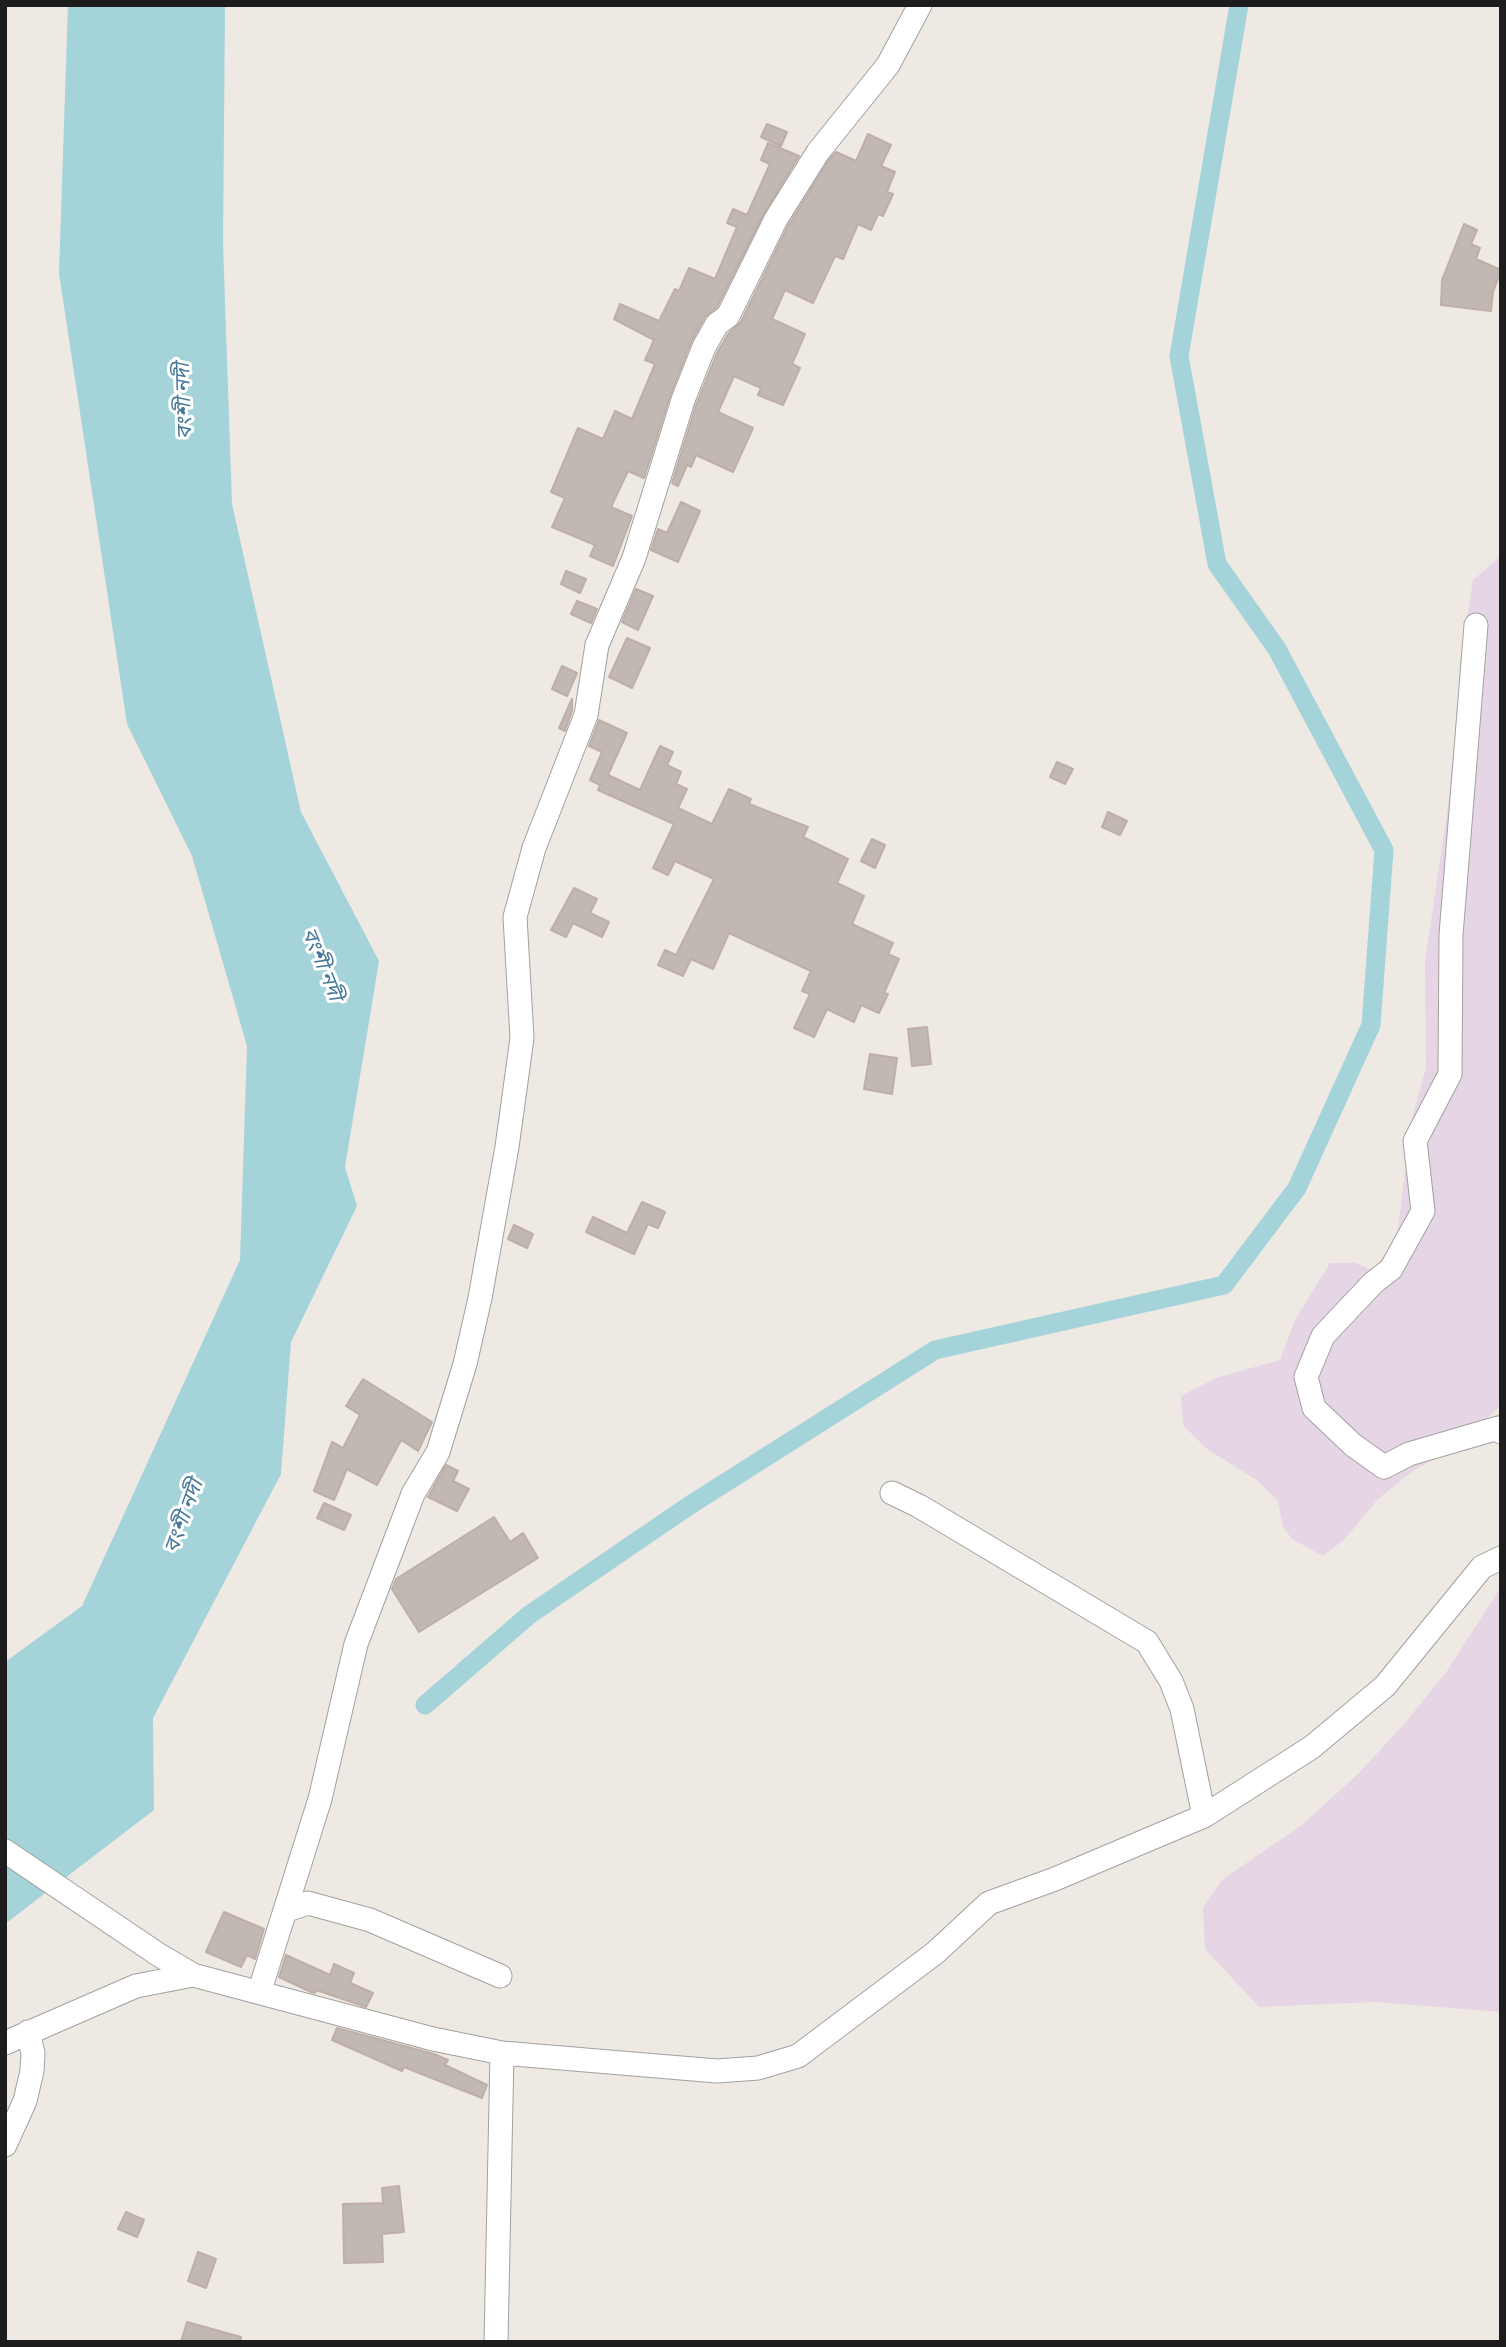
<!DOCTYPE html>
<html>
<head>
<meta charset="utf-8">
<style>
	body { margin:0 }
	#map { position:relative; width:1506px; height:2347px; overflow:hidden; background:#eee9e3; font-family:Overpass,sans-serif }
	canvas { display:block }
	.frame { position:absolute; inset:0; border:7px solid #1d1d1d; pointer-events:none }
</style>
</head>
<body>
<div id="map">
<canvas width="1506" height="2347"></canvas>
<div class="frame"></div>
</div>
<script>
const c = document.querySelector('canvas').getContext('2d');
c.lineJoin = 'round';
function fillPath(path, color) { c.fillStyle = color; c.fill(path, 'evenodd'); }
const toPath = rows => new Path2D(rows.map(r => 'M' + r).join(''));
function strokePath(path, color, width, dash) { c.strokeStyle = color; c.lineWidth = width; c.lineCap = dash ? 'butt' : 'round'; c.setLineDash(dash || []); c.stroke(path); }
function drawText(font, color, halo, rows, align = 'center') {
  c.font = font + ' Overpass,"Noto Sans Bengali",sans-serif'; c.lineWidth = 6; c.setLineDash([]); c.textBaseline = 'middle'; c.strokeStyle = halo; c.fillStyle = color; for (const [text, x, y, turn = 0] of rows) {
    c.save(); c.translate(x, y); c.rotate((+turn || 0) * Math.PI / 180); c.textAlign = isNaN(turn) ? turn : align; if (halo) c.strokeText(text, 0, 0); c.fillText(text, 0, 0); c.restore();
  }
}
fillPath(toPath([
	[1501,556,1501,1405,1455,1447,1413,1471,1378,1499,1345,1539,1323,1556,1292,1539,1283,1527,1278,1501,1258,1481,1207,1449,1183,1425,1181,1396,1216,1378,1280,1360,1295,1320,1330,1263,1355,1263,1372,1270,1396,1244,1412,1118,1426,1068,1425,962,1448,806,1465,631,1473,580],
	[1501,1587,1501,2012,1376,2002,1259,2007,1205,1949,1203,1908,1222,1880,1302,1825,1358,1774,1405,1723,1447,1671]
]), '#e6d5e5');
fillPath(toPath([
	[68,5,225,5,223,244,232,504,301,812,379,961,345,1167,357,1206,291,1342,281,1474,153,1718,154,1810,5,1924,5,1662,82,1606,240,1260,247,1046,192,856,127,724,59,273]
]), '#a5d3da');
strokePath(toPath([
	[425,1705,529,1615,690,1505,935,1350,1224,1285,1297,1188,1371,1025,1384,850,1277,649,1217,564,1179,356,1239,5]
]), '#a5d3da', 19);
const building = toPath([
	[767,124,787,132,781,146,761,137,767,124],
	[868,134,891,145,881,166,895,172,887,192,893,194,883,216,878,214,871,230,858,224,843,259,835,256,813,303,785,290,772,319,805,334,792,364,800,368,783,405,758,395,761,388,734,376,718,412,753,428,733,472,696,455,691,467,687,465,678,486,672,483,696,405,717,353,728,334,741,322,788,226,829,160,836,152,856,161,868,134],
	[768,143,799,156,764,213,717,307,705,317,692,340,670,396,644,478,628,471,611,507,632,516,613,566,590,556,595,545,552,527,565,498,551,492,578,428,603,439,615,411,632,419,655,364,645,360,654,340,614,319,620,304,659,321,675,289,679,291,689,268,715,279,737,227,727,223,733,209,747,215,770,164,761,160,768,143],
	[1464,224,1477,230,1471,244,1480,248,1476,259,1501,270,1493,292,1491,311,1441,305,1442,280,1464,224],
	[681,502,700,511,678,562,651,550,658,529,667,533,681,502],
	[566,571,586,579,580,593,561,584,566,571],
	[636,589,653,596,638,630,622,622,636,589],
	[577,601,597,609,591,623,571,614,577,601],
	[627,638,650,648,632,688,609,677,627,638],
	[562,666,577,673,567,696,552,689,562,666],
	[572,699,572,711,565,731,559,728,572,699],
	[599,720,627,733,608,775,640,790,660,746,673,752,667,765,681,772,676,784,687,789,678,808,712,824,729,789,751,799,749,804,808,827,803,837,848,859,837,883,864,896,852,924,893,943,888,954,899,959,884,993,888,994,879,1013,861,1005,854,1022,827,1009,814,1037,794,1028,810,994,802,991,811,971,729,933,713,969,691,959,683,976,658,965,665,950,676,955,714,879,675,861,668,875,653,868,674,824,598,790,600,785,590,780,602,752,589,746,599,720],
	[1057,762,1073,769,1065,784,1050,777,1057,762],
	[1108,812,1127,821,1120,835,1102,827,1108,812],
	[872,839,885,845,875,868,861,861,872,839],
	[574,888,597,899,590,913,609,922,602,937,573,923,566,937,551,930,574,888],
	[927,1027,931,1064,912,1066,908,1029,927,1027],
	[870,1054,897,1058,892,1094,864,1089,870,1054],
	[642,1202,665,1212,658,1228,648,1224,634,1254,586,1232,593,1217,627,1233,642,1202],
	[514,1225,533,1234,527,1248,508,1239,514,1225],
	[363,1379,432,1422,418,1451,401,1440,377,1485,347,1469,334,1500,314,1491,332,1442,343,1448,360,1415,346,1406,363,1379],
	[446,1465,458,1471,453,1481,469,1489,457,1511,428,1497,446,1465],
	[324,1503,351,1515,344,1530,317,1518,324,1503],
	[494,1517,510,1542,523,1533,538,1558,419,1632,392,1589,396,1579,494,1517],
	[224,1912,264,1929,255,1959,247,1955,241,1967,206,1952,224,1912],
	[286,1955,330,1975,334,1964,354,1973,350,1983,373,1993,366,2007,316,1990,315,1993,311,1992,279,1977,286,1955],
	[337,2028,434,2054,448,2060,445,2065,487,2085,482,2098,404,2067,402,2071,332,2040,337,2028],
	[399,2186,404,2232,382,2234,383,2262,344,2263,343,2204,383,2203,382,2188,399,2186],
	[126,2212,144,2220,137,2237,118,2229,126,2212],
	[198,2252,216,2259,206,2288,188,2281,198,2252],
	[187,2322,241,2337,240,2342,181,2342,187,2322]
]);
fillPath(building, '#c2b8b3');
strokePath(building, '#bfaea6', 2);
const minor = toPath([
	[1476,625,1451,935,1450,1074,1415,1141,1423,1211,1391,1269,1373,1283,1323,1336,1306,1377,1314,1408,1353,1445,1384,1467,1409,1454,1498,1428,1501,1432],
	[892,1493,919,1506,1147,1642,1171,1681,1182,1709,1204,1816],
	[5,1851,159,1955,193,1975,433,2039,502,2053,717,2071,758,2068,798,2056,935,1953,989,1903,1055,1879,1204,1816,1312,1747,1385,1686,1482,1567,1501,1558],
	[287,1910,308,1903,370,1920,500,1976],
	[260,1990,320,1799,356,1644,413,1494,438,1452,465,1364,480,1298,507,1147,522,1038,515,917,534,848,586,715,597,645,634,558,683,400,704,347,717,324,728,316,776,219,818,152,888,65,920,5],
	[5,2043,136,1986,193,1975],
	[5,2145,25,2101,32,2071,33,2053,28,2032],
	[496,2342,502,2053]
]);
strokePath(minor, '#a1a1a1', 25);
strokePath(minor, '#fff', 23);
drawText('italic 21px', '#487899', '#fff', [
	["বংশী নদী",186,401,-92],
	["বংশী নদী",320,965,68],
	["বংশী নদী",186,1517,-70]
]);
</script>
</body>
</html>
